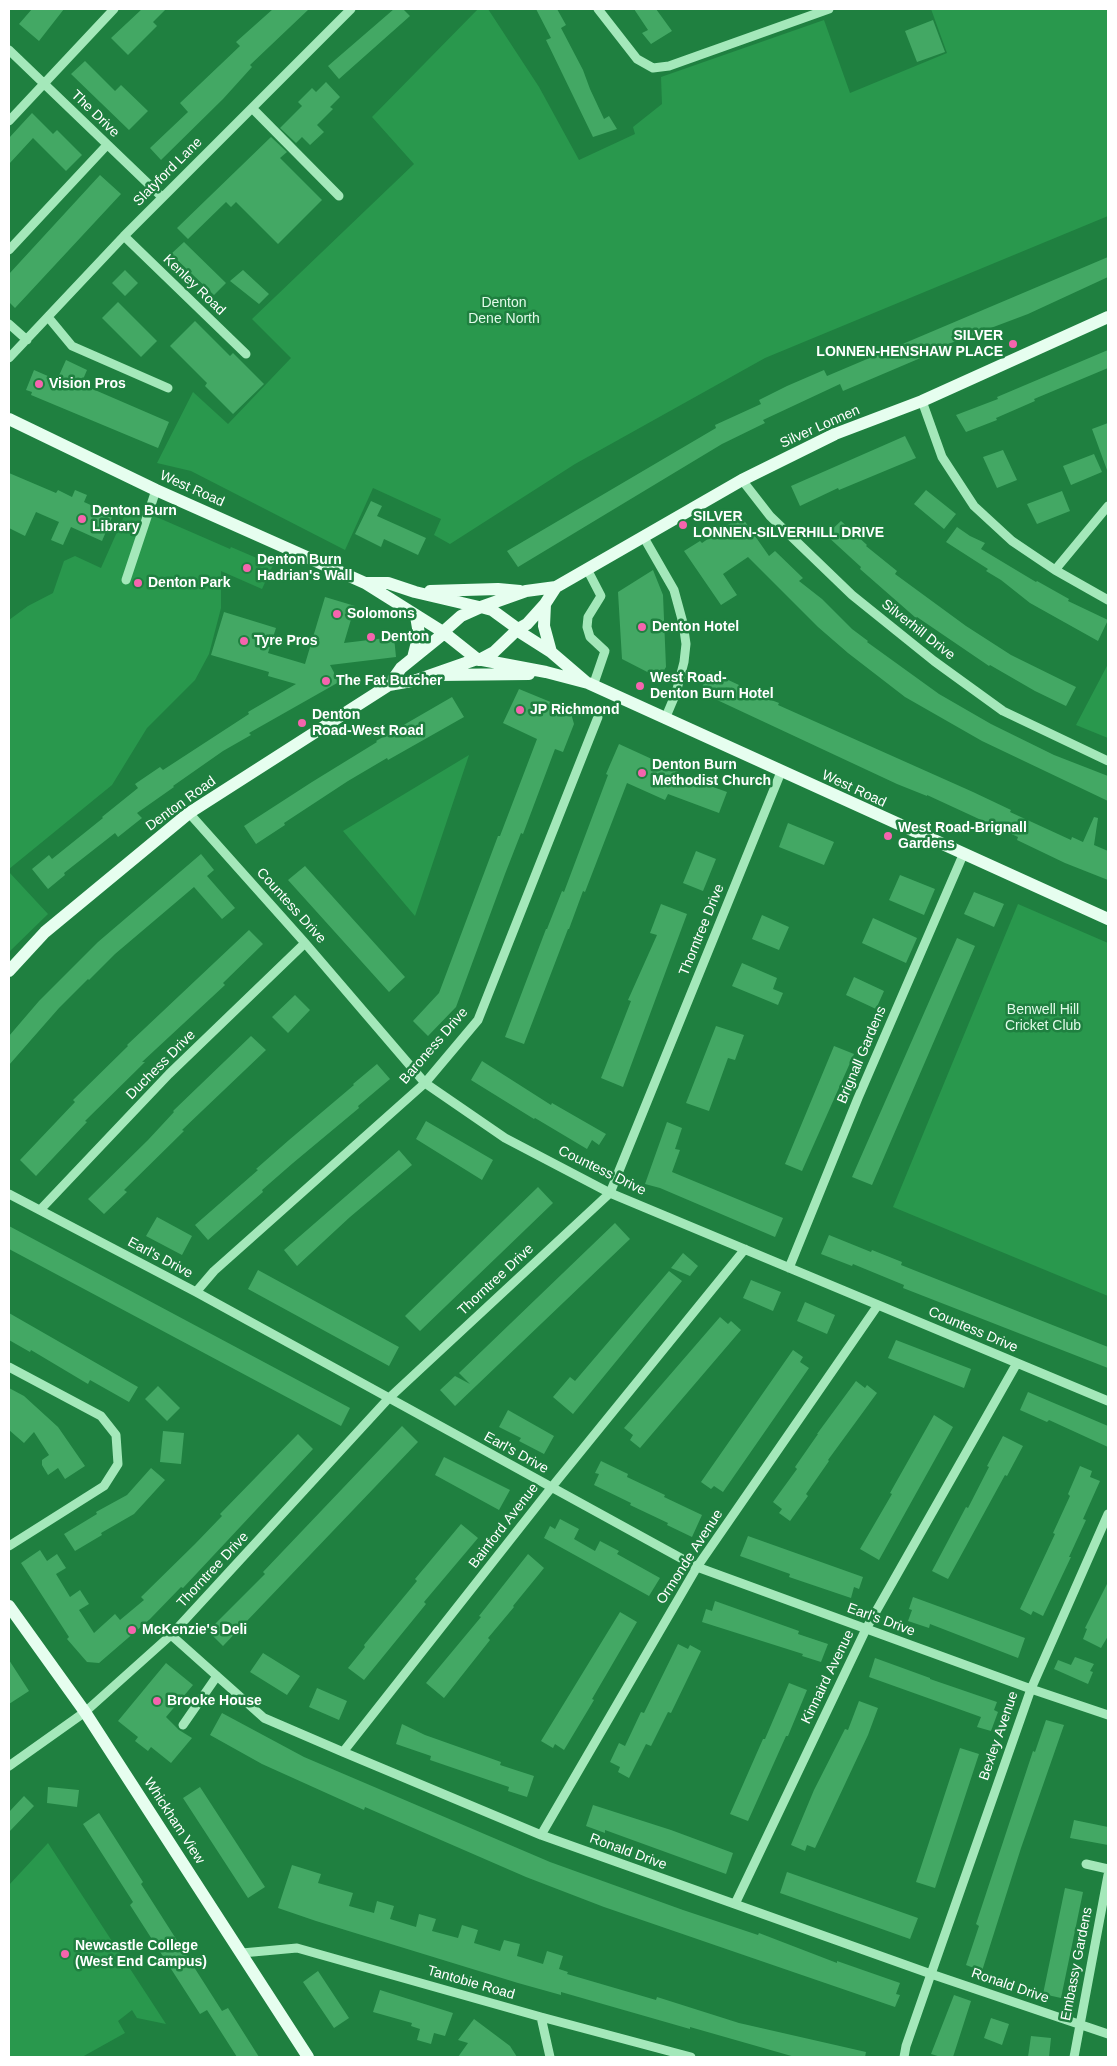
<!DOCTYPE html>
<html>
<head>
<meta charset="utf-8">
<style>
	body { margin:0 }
	#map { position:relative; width:1117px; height:2066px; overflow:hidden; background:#1f8040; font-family:Helvetica,sans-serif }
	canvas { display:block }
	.frame { position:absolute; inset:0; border:10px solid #fff; pointer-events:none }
</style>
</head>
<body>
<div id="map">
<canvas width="1117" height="2066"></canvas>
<div class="frame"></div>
</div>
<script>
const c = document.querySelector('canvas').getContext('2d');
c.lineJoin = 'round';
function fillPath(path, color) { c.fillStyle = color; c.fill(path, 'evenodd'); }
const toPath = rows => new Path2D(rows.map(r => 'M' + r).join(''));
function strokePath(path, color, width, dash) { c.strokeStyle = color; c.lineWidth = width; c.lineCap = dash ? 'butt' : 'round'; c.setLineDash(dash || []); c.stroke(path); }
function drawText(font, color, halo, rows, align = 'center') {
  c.font = font + ' Helvetica,sans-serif'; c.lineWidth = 5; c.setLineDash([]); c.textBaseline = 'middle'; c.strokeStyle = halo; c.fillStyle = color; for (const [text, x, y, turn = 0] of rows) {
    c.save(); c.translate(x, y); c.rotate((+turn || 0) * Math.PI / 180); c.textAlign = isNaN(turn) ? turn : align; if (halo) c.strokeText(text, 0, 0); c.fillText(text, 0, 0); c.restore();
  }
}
fillPath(toPath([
	[478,9,488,9,539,87,579,160,635,134,633,127,662,104,661,77,824,20,850,93,947,53,931,9,1108,9,1108,216,765,358,575,464,450,544,434,535,441,519,373,488,345,550,191,471,157,463,193,392,228,424,291,358,252,319,414,164,372,117],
	[129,505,230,549,231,547,273,565,262,589,221,571,221,608,209,654,195,680,147,728,112,785,9,869,9,620,28,606,53,593,64,561,75,556,101,568],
	[1108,664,1108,738,1076,725],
	[469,755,415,916,343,831],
	[9,872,48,914,9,952],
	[1018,904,1108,943,1108,1296,893,1207],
	[48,1843,166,2024,137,2018,132,2010,118,2021,125,2033,82,2057,9,2057,9,1885]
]), '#29984d');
fillPath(toPath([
	[32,9,64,9,39,41,19,24],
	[142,9,166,9,153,22,157,26,128,55,111,38],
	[273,9,309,9,250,65,252,67,223,99,161,160,150,148,188,112,180,103,240,46,236,42],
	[394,9,403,9,410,16,339,79,328,66],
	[536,9,557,9,566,25,561,28,583,70,590,89,604,119,609,116,617,129,593,137,546,40,551,38],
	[634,9,656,9,672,31,651,44,642,33,648,30],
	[933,20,945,52,917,62,905,31],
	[85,61,115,91,121,85,148,111,129,130,71,74],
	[326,82,340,97,330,107,333,109,317,125,324,132,310,145,302,137,296,143,280,128,302,106,298,102,312,88,316,92],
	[32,113,53,134,57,130,82,155,66,171,33,138,9,164,9,138],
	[271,137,287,152,280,158,322,200,278,244,236,202,231,207,226,202,188,239,177,228],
	[100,175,121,194,15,308,9,302,9,274],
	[184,242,226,283,214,295,171,254],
	[1108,257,1108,277,1028,314,943,346,944,348,843,391,840,384,763,420,765,423,722,444,518,567,507,551,716,428,715,425,761,404,759,400,787,386,824,370,827,376],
	[125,270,138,283,125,296,112,283],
	[243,270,269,294,259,304,230,281],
	[118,302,157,341,141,357,102,318],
	[195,321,230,356,233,353,264,384,233,414,205,386,207,383,170,346],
	[1108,350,1108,368,1034,399,1035,401,996,418,997,420,966,432,956,415,998,399,997,397],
	[66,360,87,370,81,384,169,422,158,448,31,395,32,392,26,390,34,370,57,380],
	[1108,423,1108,470,1107,470,1092,429],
	[905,436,916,458,839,490,838,488,800,506,791,486],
	[1003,450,1017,480,997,488,983,457],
	[1094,454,1102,472,1071,485,1063,466],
	[9,473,56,493,58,490,72,497,75,490,87,495,84,502,113,515,102,541,71,527,63,545,51,540,59,522,36,512,25,536,9,528],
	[926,490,956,514,944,529,914,504],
	[1062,491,1070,511,1037,524,1027,504],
	[371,501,382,506,377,516,426,538,418,555,384,539,381,547,355,534],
	[741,516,769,556,775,551,803,578,799,581,822,599,852,629,868,641,867,642,939,694,991,724,1054,755,1108,776,1108,801,982,741,905,697,848,653,818,627,748,557,723,574,737,595,721,605,684,551,700,541,702,543],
	[841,521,867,545,866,546,897,571,895,574,966,626,1011,655,1076,687,1066,706,1035,691,990,665,989,666,917,617,916,618,860,569,861,567,826,535],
	[957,527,970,536,985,543,981,549,1036,582,1037,581,1069,599,1068,601,1108,620,1098,641,1030,603,1001,580,986,571,988,569,946,542],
	[653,570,663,595,666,667,659,678,622,659,618,592],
	[325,597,355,606,344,643,394,637,396,657,330,665,339,682,249,733,251,735,223,751,173,786,174,787,137,813,142,818,118,837,115,833,64,873,65,875,48,889,32,869,49,855,52,859,103,818,102,817,138,788,135,784,160,767,163,770,249,714,248,712,296,684,268,676,269,672,211,655,224,612,276,628,268,653,305,664],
	[709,671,739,685,738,687,779,703,778,705,973,792,1011,810,1010,812,1071,840,1072,837,1083,842,1094,817,1098,818,1094,845,1108,851,1108,880,1065,863,1017,840,1018,837,927,795,927,796,897,784,700,692],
	[519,689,570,710,574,724,563,752,555,749,523,834,521,833,505,874,456,1007,428,1036,413,1021,439,993,498,836,500,836,537,739,503,723],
	[452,697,464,717,388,760,387,758,348,781,284,823,285,825,256,844,244,826,312,782,377,742,376,741],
	[619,744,678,771,677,774,727,792,719,813,668,794,665,800,627,783,585,892,583,891,569,929,568,929,524,1044,505,1037,546,929,547,929,562,891,564,892,608,775,606,774],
	[788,823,834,842,824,865,779,847],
	[696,851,716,859,703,891,683,883],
	[201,854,214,870,207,876,235,908,222,919,194,887,115,954,89,980,88,979,59,1008,9,1065,9,1036,39,1001,98,942],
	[305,866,405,977,389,992,288,880],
	[900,875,935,889,924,915,889,900],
	[974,892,1004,904,994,927,964,914],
	[661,904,687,914,623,1087,601,1078,631,1001,628,1000,657,935,650,933],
	[762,915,789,927,779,950,752,939],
	[873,918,917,938,906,963,862,943],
	[249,930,263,944,223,983,225,985,142,1062,145,1062,85,1121,87,1122,36,1176,20,1160,75,1102,73,1100,128,1046,127,1045],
	[957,938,975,946,872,1185,852,1177],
	[742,963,777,978,773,989,783,993,778,1005,732,986],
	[854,977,884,991,876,1009,846,995],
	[295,995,310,1010,288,1033,272,1017],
	[716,1026,744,1035,735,1060,728,1058,709,1111,686,1103],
	[251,1036,266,1050,182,1130,184,1131,124,1190,127,1192,104,1214,88,1199,148,1140,174,1112,173,1111],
	[834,1046,854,1054,802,1171,785,1164],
	[482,1061,551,1105,552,1103,606,1134,599,1145,592,1140,587,1149,535,1118,534,1119,471,1080],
	[377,1064,390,1079,358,1106,359,1108,293,1163,262,1190,263,1192,208,1240,195,1225,258,1170,256,1169,289,1140,354,1085,353,1084],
	[426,1121,493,1160,482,1180,416,1139],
	[667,1122,682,1128,675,1149,680,1150,672,1172,783,1218,775,1237,660,1188,645,1184],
	[399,1150,412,1165,350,1217,297,1266,284,1250],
	[538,1187,553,1203,420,1331,405,1316],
	[157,1217,192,1236,182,1255,146,1236],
	[615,1223,630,1239,455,1406,440,1390,455,1376,470,1384,459,1373],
	[9,1226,350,1408,341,1426,9,1249],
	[829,1235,871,1252,872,1250,902,1262,901,1265,1108,1347,1108,1368,903,1288,904,1285,853,1264,852,1266,821,1254],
	[683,1253,698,1266,690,1276,671,1268],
	[258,1270,399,1347,389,1366,248,1289],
	[669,1271,682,1281,573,1414,553,1397,570,1377,575,1381],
	[751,1280,781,1292,773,1311,743,1298],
	[805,1302,835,1315,827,1334,797,1321],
	[9,1313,138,1387,129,1402,90,1380,88,1384,31,1350,30,1352,9,1340],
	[720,1317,728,1324,731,1321,741,1330,640,1448,630,1440,633,1435,624,1428],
	[896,1340,971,1369,964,1388,888,1358],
	[793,1350,803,1357,800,1362,809,1368,723,1492,714,1486,711,1489,701,1482],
	[856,1381,865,1388,867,1385,877,1393,828,1460,829,1461,806,1494,808,1496,790,1521,779,1513,782,1509,773,1502,797,1469,795,1467,818,1434,817,1434],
	[158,1386,180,1408,167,1421,145,1399],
	[9,1388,24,1396,58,1427,85,1466,65,1479,58,1468,48,1475,42,1465,42,1460,49,1455,34,1432,24,1443,9,1430],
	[1028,1392,1108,1426,1108,1447,1049,1420,1047,1422,1020,1410],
	[508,1410,554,1436,544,1454,519,1441,521,1438,499,1427],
	[934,1415,953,1427,879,1560,860,1549,892,1494,890,1493],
	[402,1426,418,1442,223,1646,208,1631,265,1574,263,1572],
	[163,1431,184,1433,181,1464,160,1462],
	[298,1434,313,1449,183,1588,181,1587,150,1619,99,1663,87,1662,67,1639,69,1637,21,1563,40,1550,47,1561,57,1554,66,1568,56,1574,70,1597,80,1590,89,1604,79,1610,94,1633,115,1614,120,1620,144,1600,141,1597,195,1544,222,1516,220,1514],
	[1003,1436,1023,1446,1007,1476,1005,1475,948,1579,932,1571,966,1507,968,1508,989,1467,987,1466],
	[444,1457,510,1490,499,1510,435,1475],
	[601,1461,628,1474,627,1477,665,1495,664,1497,702,1515,692,1537,667,1525,668,1523,630,1505,631,1503,594,1485,599,1474,595,1473],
	[1080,1466,1092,1471,1090,1477,1100,1481,1083,1519,1086,1520,1069,1557,1071,1557,1043,1616,1033,1611,1031,1615,1020,1609,1055,1534,1053,1533,1070,1496,1068,1494],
	[151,1468,165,1480,134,1514,101,1533,102,1535,75,1551,64,1534,97,1514,96,1512,127,1495],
	[560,1519,579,1529,574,1539,595,1551,600,1541,619,1551,617,1554,660,1578,649,1596,544,1538,550,1526,555,1529],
	[461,1524,478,1538,424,1602,426,1604,364,1680,348,1668,365,1647,364,1645,417,1581,415,1579],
	[748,1536,863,1577,859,1589,854,1587,851,1598,789,1577,790,1574,740,1556],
	[528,1554,544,1568,513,1606,514,1607,488,1638,490,1640,444,1698,426,1683,481,1617,479,1616],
	[1108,1582,1108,1636,1101,1648,1083,1639,1087,1629,1085,1628],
	[913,1597,1025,1638,1018,1658,930,1624,929,1628,908,1621,912,1610,909,1609],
	[715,1601,799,1631,798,1634,828,1644,821,1662,802,1656,803,1654,702,1622,706,1609,712,1611],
	[620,1612,637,1622,592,1699,594,1700,564,1750,555,1744,553,1748,541,1741],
	[678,1644,688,1649,690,1645,701,1651,671,1713,668,1712,651,1746,646,1744,629,1778,618,1772,620,1767,610,1762,619,1743,625,1746,641,1712,644,1713],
	[263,1653,300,1676,287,1695,250,1672],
	[1075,1657,1094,1664,1090,1671,1093,1672,1088,1684,1054,1669,1058,1660,1071,1665],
	[875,1658,930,1678,930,1679,997,1702,994,1710,998,1712,991,1731,977,1727,981,1717,869,1677],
	[9,1660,29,1691,9,1704],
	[166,1663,193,1685,166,1717,179,1730,192,1738,171,1763,151,1747,148,1751,135,1741,138,1737,118,1721],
	[789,1683,807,1690,788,1736,786,1736,748,1821,730,1814,763,1739,765,1739],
	[317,1688,347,1701,339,1720,309,1707],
	[859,1701,878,1708,868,1735,815,1848,807,1845,805,1851,791,1845,814,1790,845,1729,848,1730],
	[222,1713,304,1757,550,1862,683,1910,758,1935,759,1933,837,1963,837,1961,900,1983,896,1994,900,1995,895,2007,604,1907,526,1877,365,1807,364,1810,262,1764,210,1735],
	[1046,1720,1064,1725,1021,1848,982,1971,966,1965,979,1926,976,1924,1033,1751,1035,1752],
	[402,1724,425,1735,501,1762,500,1765,534,1776,527,1797,508,1791,509,1787,430,1760,431,1756,396,1744],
	[960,1748,979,1754,935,1888,916,1882],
	[48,1787,79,1790,77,1807,47,1803],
	[200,1787,265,1887,248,1898,183,1798],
	[24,1796,34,1806,9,1832,9,1812],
	[593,1805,671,1830,733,1853,726,1874,605,1830,605,1833,586,1826],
	[99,1813,143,1882,141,1884,222,2011,228,2008,259,2057,237,2057,207,2010,200,2014,130,1905,133,1902,83,1824],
	[1074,1820,1108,1827,1108,1845,1070,1838],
	[292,1865,321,1874,318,1883,353,1893,349,1906,374,1913,377,1901,394,1906,390,1919,416,1927,419,1914,436,1919,432,1931,458,1938,462,1925,478,1930,474,1943,500,1951,504,1940,520,1944,517,1956,543,1964,547,1951,563,1956,559,1969,568,1972,567,1974,656,2000,657,1997,739,2023,866,2052,865,2057,795,2057,690,2027,690,2029,561,1992,561,1995,518,1983,316,1921,278,1908],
	[787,1872,918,1918,910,1939,780,1893],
	[1065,1888,1083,1892,1061,1998,1043,1994],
	[318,1971,349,2018,334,2028,303,1982],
	[380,1990,453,2013,445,2036,434,2033,431,2044,417,2040,420,2029,411,2026,412,2023,373,2012],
	[954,1995,971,2001,953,2057,941,2057,931,2054],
	[991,2018,1009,2024,1002,2045,984,2038],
	[474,2019,510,2046,517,2057,458,2057,468,2043,458,2040],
	[1031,2036,1051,2038,1049,2057,1028,2057]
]), '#43a864');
strokePath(toPath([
	[598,9,637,59,653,68,669,66,829,9],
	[9,50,162,197],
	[252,108,339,196],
	[9,121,114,9],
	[124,236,246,354],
	[9,250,107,145],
	[48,317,72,346,168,388],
	[9,324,27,340],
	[9,358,124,236,351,9],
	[922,401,942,457,974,506,1012,541,1055,570,1108,600],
	[742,480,770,516,852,595,934,661,1003,711,1108,761],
	[643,536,674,590,683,623,686,644,684,662,676,693,665,719],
	[587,569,601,596,588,617,587,627,590,637,605,651,593,686],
	[1055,570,1108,506],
	[126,580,156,490],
	[189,813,305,943,425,1083,505,1138,610,1193,1108,1401],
	[9,1194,196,1292,697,1567,1031,1689,1108,1715],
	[40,1210,169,1074,305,943],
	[789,1268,858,1098,963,855],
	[196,1292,214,1271,425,1083,478,1020,598,717],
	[9,1367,101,1416,116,1435,118,1464,104,1486,9,1546],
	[171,1635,264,1718,343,1752,541,1835,931,1974,1108,2034],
	[183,1725,217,1676],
	[343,1752,551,1488,745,1249],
	[9,1766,85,1712,171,1635,388,1399,610,1193,781,772],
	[541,1835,697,1567,878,1305],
	[1086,1864,1108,1869],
	[735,1904,866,1629,1017,1363],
	[242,1953,297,1948,541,2017,691,2057],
	[541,2017,550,2057],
	[904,2057,906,2046,931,1974,1031,1689,1108,1514],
	[1074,2057,1108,1875]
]), '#a4e8ba', 9);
strokePath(toPath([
	[9,419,156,490,365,583,443,632],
	[365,583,388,583,415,592,479,607],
	[430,591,498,589,520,591],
	[545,604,544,626,551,652],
	[481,607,526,591,556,587,742,480,835,434,922,401,1108,317],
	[518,629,527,624,545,604,556,587],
	[518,631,551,652,586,682],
	[443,632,477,659,546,672,588,683,1108,919],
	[443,632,461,616,481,607,492,610,518,629],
	[413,658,419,634,416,616],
	[479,660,494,652,518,629],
	[439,675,529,674],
	[389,685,401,668,443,634],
	[9,971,45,932,189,813,389,685,417,680,477,659],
	[9,1606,85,1712,308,2057]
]), '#e6feef', 12);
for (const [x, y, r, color] of [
	[1013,344,5,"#f664ae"],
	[39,384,5,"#f664ae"],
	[82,519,5,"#f664ae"],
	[683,525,5,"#f664ae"],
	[247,568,5,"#f664ae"],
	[138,583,5,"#f664ae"],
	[337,614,5,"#f664ae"],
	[642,627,5,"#f664ae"],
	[371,637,5,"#f664ae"],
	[244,641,5,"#f664ae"],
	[326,681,5,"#f664ae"],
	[640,686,5,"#f664ae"],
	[520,710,5,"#f664ae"],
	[302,723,5,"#f664ae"],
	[642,773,5,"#f664ae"],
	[888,836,5,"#f664ae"],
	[132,1630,5,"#f664ae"],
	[157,1701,5,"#f664ae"],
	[65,1954,5,"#f664ae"]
]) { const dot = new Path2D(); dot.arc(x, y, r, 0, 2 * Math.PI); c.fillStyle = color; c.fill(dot); strokePath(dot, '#1f8040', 2); }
drawText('14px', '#fff', '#1f8040', [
	["The Drive",95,114,44],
	["Slatyford Lane",168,172,-45],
	["Kenley Road",194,285,44],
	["Silver Lonnen",820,427,-24],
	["West Road",192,489,24],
	["Silverhill Drive",918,630,38],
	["West Road",854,789,25],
	["Denton Road",181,804,-36],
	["Countess Drive",291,906,48],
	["Thorntree Drive",702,930,-68],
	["Baroness Drive",434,1046,-49],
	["Brignall Gardens",862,1055,-67],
	["Duchess Drive",161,1065,-45],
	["Countess Drive",602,1171,26],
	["Earl's Drive",160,1258,28],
	["Thorntree Drive",496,1280,-43],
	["Countess Drive",973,1330,23],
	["Earl's Drive",516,1453,29],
	["Bainford Avenue",504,1526,-52],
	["Ormonde Avenue",690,1557,-57],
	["Thorntree Drive",213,1570,-47],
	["Earl's Drive",881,1620,20],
	["Kinnaird Avenue",828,1677,-64],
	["Bexley Avenue",999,1736,-71],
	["Whickham View",174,1821,57],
	["Ronald Drive",628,1852,20],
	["Embassy Gardens",1077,1964,-79],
	["Tantobie Road",471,1983,16],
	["Ronald Drive",1010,1986,19]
]);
drawText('14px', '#e1fae9', '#1f8040', [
	["Denton",504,303],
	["Dene North",504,319],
	["Benwell Hill",1043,1010],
	["Cricket Club",1043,1026]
]);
drawText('bold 14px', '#fff', '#1f8040', [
	["SILVER",1003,336,"right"],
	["LONNEN-HENSHAW PLACE",1003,352,"right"],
	["Vision Pros",49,384],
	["Denton Burn",92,511],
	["Library",92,527],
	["SILVER",693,517],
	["LONNEN-SILVERHILL DRIVE",693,533],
	["Denton Burn",257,560],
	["Hadrian's Wall",257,576],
	["Denton Park",148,583],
	["Solomons",347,614],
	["Denton Hotel",652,627],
	["Denton",381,637],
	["Tyre Pros",254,641],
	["West Road-",650,678],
	["Denton Burn Hotel",650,694],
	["The Fat Butcher",336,681],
	["JP Richmond",530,710],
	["Denton",312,715],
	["Road-West Road",312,731],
	["Denton Burn",652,765],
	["Methodist Church",652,781],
	["West Road-Brignall",898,828],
	["Gardens",898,844],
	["McKenzie's Deli",142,1630],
	["Brooke House",167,1701],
	["Newcastle College",75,1946],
	["(West End Campus)",75,1962]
], 'left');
</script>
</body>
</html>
